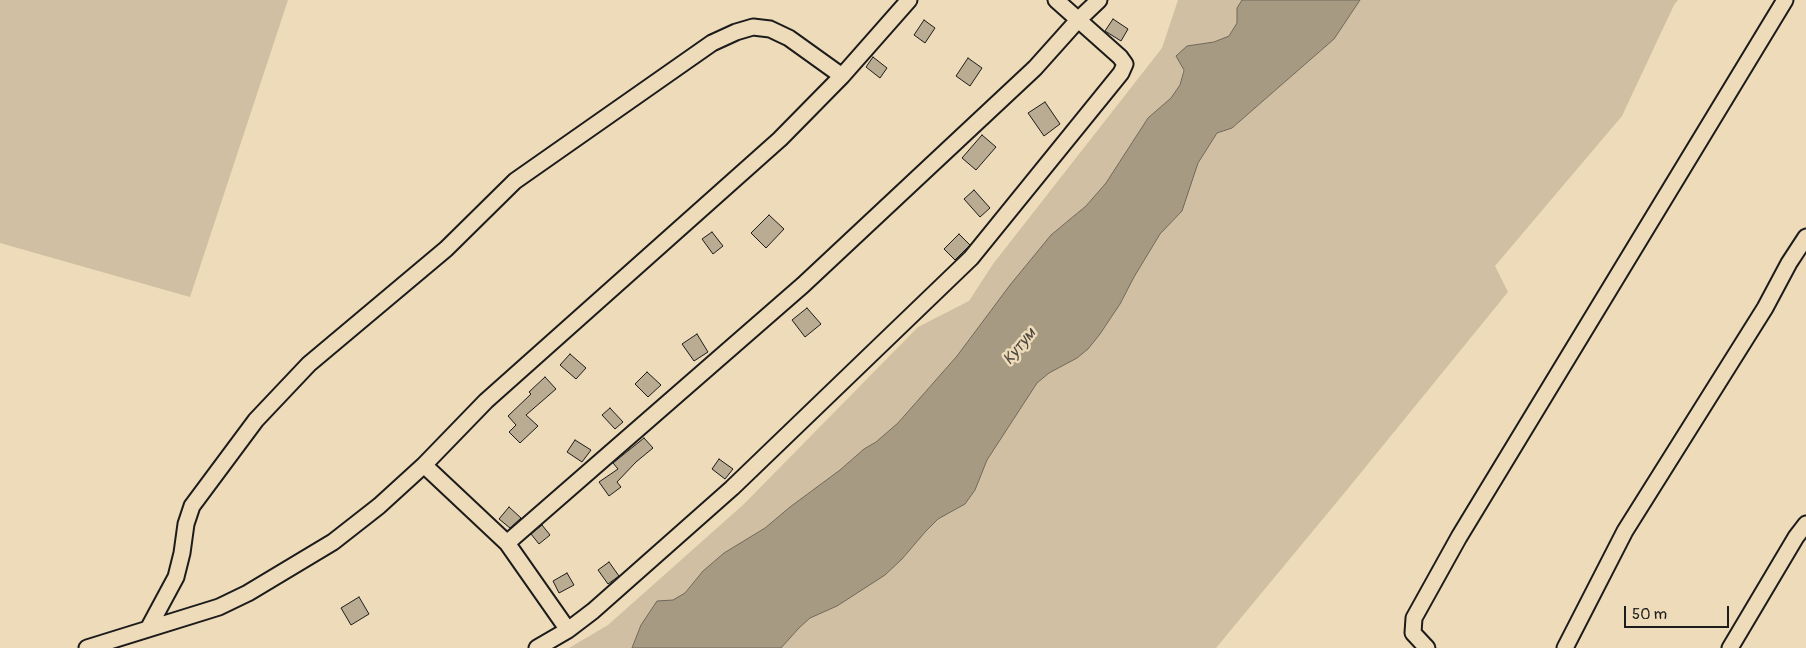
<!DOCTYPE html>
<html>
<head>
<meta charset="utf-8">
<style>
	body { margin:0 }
	#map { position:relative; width:1806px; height:648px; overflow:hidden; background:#eedbb9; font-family:Pangolin,sans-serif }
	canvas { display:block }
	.scale { position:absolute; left:1624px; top:606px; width:105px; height:22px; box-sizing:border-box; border:2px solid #1c1c1c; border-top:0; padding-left:6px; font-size:15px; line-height:18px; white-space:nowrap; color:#1c1c1c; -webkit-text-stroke:4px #eedbb9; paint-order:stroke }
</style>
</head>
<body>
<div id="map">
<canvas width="1806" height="648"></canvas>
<div class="scale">50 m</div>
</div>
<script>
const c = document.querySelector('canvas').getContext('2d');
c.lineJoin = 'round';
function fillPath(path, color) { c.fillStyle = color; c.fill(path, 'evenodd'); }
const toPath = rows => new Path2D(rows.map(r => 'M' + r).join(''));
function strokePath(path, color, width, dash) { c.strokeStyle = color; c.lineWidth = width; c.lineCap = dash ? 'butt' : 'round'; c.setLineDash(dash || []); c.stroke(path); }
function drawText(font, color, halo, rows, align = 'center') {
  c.font = font + ' Pangolin,sans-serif'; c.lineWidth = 5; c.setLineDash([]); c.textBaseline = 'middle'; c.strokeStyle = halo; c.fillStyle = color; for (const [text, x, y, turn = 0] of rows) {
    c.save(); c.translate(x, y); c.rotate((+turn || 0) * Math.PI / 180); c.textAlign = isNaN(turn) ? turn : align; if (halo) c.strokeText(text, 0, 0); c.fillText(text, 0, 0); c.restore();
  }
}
fillPath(toPath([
	[0,0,288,0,190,297,0,243],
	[1178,0,1242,0,1237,8,1237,23,1229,36,1214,42,1187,46,1180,85,1171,98,1148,118,1106,183,1086,206,1051,235,1010,285,957,356,898,423,876,442,864,449,840,470,790,507,765,528,724,553,703,571,685,593,641,625,632,648,569,648,608,625,744,504,918,327,969,301,993,264,1162,48],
	[1360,0,1678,0,1674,5,1622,116,1495,266,1508,292,1346,491,1216,648,781,648,799,628,810,618,837,606,902,559,926,531,938,519,965,504,975,490,987,460,1037,383,1049,373,1077,358,1088,349,1100,334,1120,304,1134,277,1160,234,1182,211,1198,163,1217,133,1232,128,1334,39]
]), '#d0bfa2');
const water = toPath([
	[1242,0,1360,0,1334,39,1232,128,1217,133,1198,163,1182,211,1160,234,1134,277,1120,304,1100,334,1088,349,1077,358,1049,373,1037,383,987,460,975,490,965,504,938,519,926,531,902,559,885,575,837,606,810,618,799,628,781,648,632,648,641,625,657,601,673,600,685,593,703,571,724,553,765,528,790,507,840,470,864,449,876,442,898,423,957,356,1010,285,1051,235,1086,206,1106,183,1148,118,1171,98,1180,85,1184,70,1176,56,1187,46,1214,42,1229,36,1237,23,1237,8,1242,0]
]);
fillPath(water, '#a69a83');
strokePath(water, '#6f685a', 1);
const building = toPath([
	[1113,19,1128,29,1121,41,1105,31,1113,19],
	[924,20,935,28,925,43,914,35,924,20],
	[873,57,887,68,880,78,866,67,873,57],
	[968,58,982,68,970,86,956,76,968,58],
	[1045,102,1060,124,1044,136,1028,113,1045,102],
	[982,135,996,147,976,170,962,158,982,135],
	[974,190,990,208,980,217,964,199,974,190],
	[769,215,784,229,766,248,751,233,769,215],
	[712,232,723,246,713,254,702,239,712,232],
	[959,234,970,245,955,260,944,249,959,234],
	[807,308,821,324,805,337,792,320,807,308],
	[697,334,708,352,694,361,682,344,697,334],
	[570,354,586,368,576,379,560,365,570,354],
	[647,372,661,385,648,397,635,384,647,372],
	[545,377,556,389,526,415,538,426,520,443,509,432,516,425,508,416,531,394,529,392,545,377],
	[610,408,623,422,615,429,602,415,610,408],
	[644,438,653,448,636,462,617,482,621,487,609,496,599,482,618,469,613,463,644,438],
	[575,440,591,450,582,462,567,452,575,440],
	[719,459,733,469,725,479,712,469,719,459],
	[509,507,521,518,510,528,499,519,509,507],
	[542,525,550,535,539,544,531,534,542,525],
	[609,562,619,576,608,584,598,570,609,562],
	[567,573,574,585,559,593,553,581,567,573],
	[359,597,369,614,351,625,341,608,359,597]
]);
fillPath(building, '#baac92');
strokePath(building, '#1c1c1c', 1);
const minor = toPath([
	[424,465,507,543,568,630],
	[507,543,803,285,1035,68,1078,20,1099,0],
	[148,629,176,577,182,553,186,524,192,506,256,420,309,364,446,249,515,181,712,43,736,32,753,27,770,29,789,38,842,76],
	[87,648,219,607,248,593,333,542,379,506,424,465,486,401,780,139,842,76,909,0],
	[537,648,568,630,593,611,732,488,971,258,1121,73,1125,64,1120,57,1056,0],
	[1427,648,1413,633,1414,618,1459,537,1785,0],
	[1565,648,1625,531,1765,308,1789,263,1806,237],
	[1730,648,1796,537,1806,524]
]);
strokePath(minor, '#1c1c1c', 19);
strokePath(minor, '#eedbb9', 15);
drawText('italic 16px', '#4c4840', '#eedbb9', [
	["Кутум",1020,347,-51]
]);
</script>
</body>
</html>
